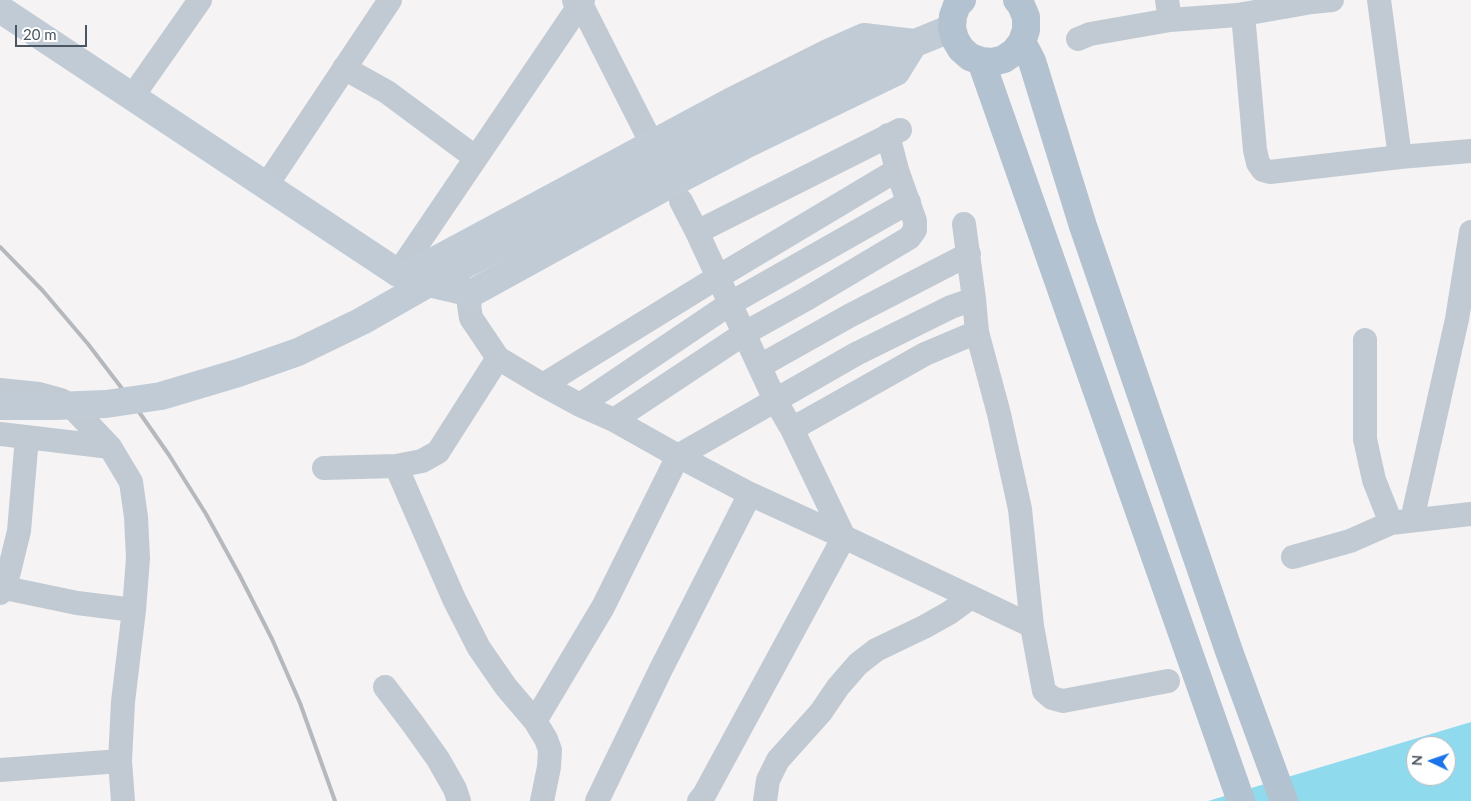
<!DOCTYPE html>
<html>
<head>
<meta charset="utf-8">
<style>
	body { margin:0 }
	#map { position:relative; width:1471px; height:801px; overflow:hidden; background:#f5f3f3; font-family:Lato,sans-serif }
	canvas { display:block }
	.north { position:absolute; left:1406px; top:736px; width:50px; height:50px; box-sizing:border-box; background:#fff; border:1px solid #b7bbc0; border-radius:50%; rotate:273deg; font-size:14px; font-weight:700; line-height:20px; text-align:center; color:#4a5661 }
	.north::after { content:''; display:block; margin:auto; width:18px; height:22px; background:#1a73e8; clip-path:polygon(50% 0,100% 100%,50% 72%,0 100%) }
	.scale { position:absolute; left:15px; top:25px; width:72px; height:22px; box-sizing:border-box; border:2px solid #4a5661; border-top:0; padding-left:6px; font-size:15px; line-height:18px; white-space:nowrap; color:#4a5661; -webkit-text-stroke:4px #fff; paint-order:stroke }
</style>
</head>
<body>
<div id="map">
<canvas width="1471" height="801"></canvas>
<div class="north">N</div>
<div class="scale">20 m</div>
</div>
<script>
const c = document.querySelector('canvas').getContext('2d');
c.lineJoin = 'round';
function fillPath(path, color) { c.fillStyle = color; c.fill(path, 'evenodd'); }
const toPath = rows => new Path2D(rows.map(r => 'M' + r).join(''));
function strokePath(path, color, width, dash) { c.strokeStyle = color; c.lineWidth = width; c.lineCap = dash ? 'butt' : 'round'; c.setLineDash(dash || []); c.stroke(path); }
fillPath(toPath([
	[1471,722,1471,801,1208,801],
	[1416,746,1446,746,1446,776,1416,776]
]), '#90daee');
strokePath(toPath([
	[574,0,581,4,652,144],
	[1167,0,1170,20],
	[1379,0,1400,157],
	[1243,14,1255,150,1258,163,1263,170,1270,172,1400,157,1471,151],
	[1078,39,1090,34,1170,20,1238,15,1312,2,1332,0],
	[344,68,387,92,476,158],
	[132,97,200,0],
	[266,186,390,0],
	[681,201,697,232,775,400,792,429,844,537,704,795,699,801],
	[964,224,974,299,977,332,999,414,1020,509,1032,626],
	[697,232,900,130],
	[398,273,583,0],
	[472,293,469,305,471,318,498,358,543,385,580,405,614,420,678,456,750,494,844,537,1032,626,1044,691,1052,698,1063,701,1168,681],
	[1365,340,1365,439,1374,480,1391,523],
	[760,366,849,316,969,254],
	[543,385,718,277,897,170],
	[0,390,39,394,61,400,73,408,110,447,131,482,136,517,138,558,134,610,123,702,120,761,0,770],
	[580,405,731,303,909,202],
	[614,420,745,333,808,298,909,238,915,230,915,221,897,170,888,135],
	[792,429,925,354,977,332],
	[0,434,110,447],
	[396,466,454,599,479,648,506,687,535,721,546,739,550,750,549,767,542,801],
	[324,468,396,466,422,461,438,452,498,358],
	[1412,520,1457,319,1471,232],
	[1293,557,1350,541,1391,523,1471,514],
	[5,588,19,531,27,437],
	[0,593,5,588,77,603,134,610],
	[385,687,413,724,438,759,455,789,459,801],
	[535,721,603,607,678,456,856,354,951,307,974,299],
	[120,761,123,801],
	[597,801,661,669,750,494],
	[765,801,768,780,778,760,821,712,838,687,858,664,876,650,924,627,949,613,971,597]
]), '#c1cad2', 24);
strokePath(toPath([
	[0,9,398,273,412,279,472,293,672,183,743,146,896,72,914,43,864,37,830,52,730,102,406,276],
	[898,50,952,28]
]), '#c1cbd6', 28);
strokePath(toPath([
	[962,0,957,5,953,16,952,28,955,39,961,49,970,57,981,61,993,62,1004,59,1014,52,1022,42,1026,30,1026,17,1021,5,1017,0],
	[1022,42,1032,61,1083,226,1230,654,1284,801],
	[981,61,1241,801]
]), '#b3c2d1', 28);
strokePath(toPath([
	[0,247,43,291,88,344,130,399,169,455,206,514,240,576,272,639,300,703,335,801]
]), '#b5b8bd', 4);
strokePath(toPath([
	[0,406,55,406,106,404,161,396,238,373,298,352,362,321,427,284,661,163,802,92,875,59]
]), '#c1cbd6', 28);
</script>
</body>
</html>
